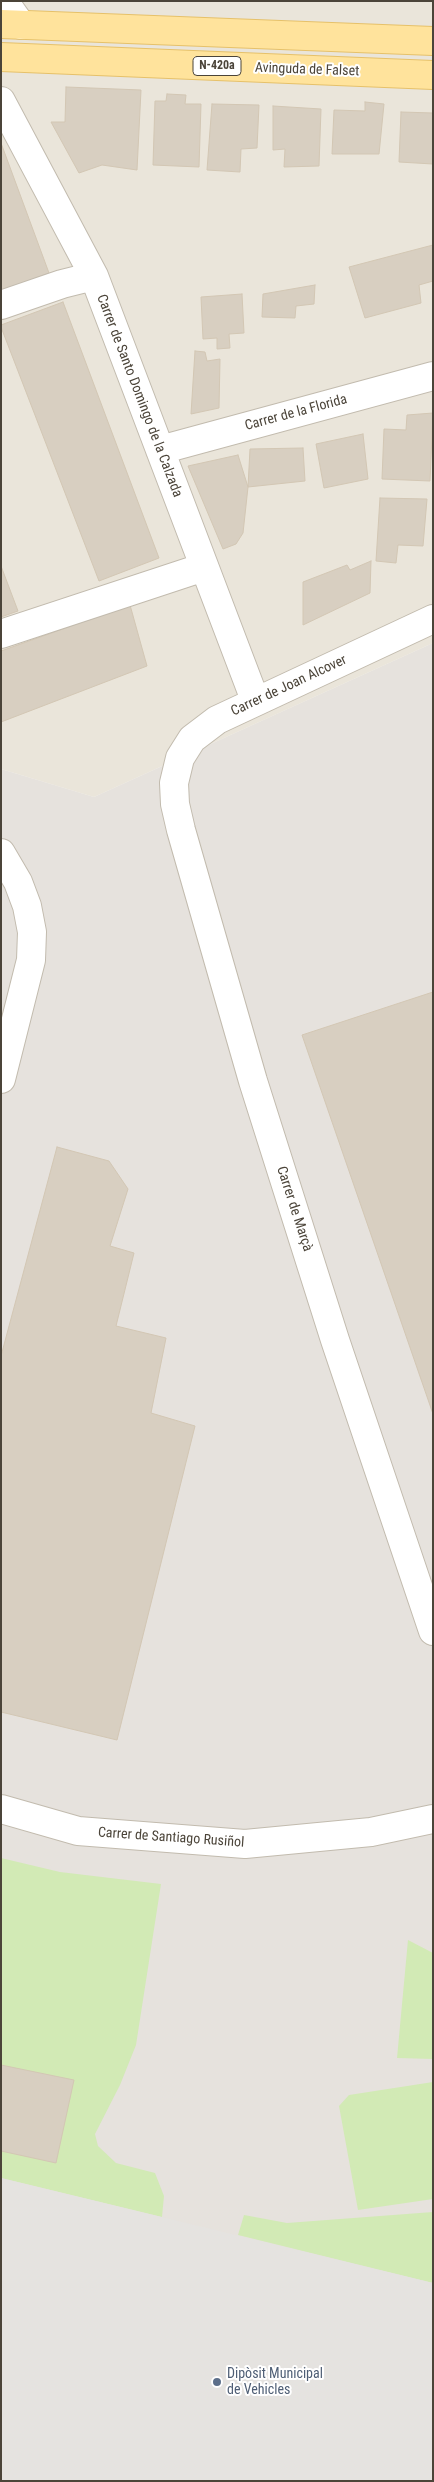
<!DOCTYPE html>
<html>
<head>
<meta charset="utf-8">
<style>
	body { margin:0 }
	#map { position:relative; width:434px; height:2482px; overflow:hidden; background:#f6f3ec; font-family:"Roboto Condensed",sans-serif }
	canvas { display:block }
	.frame { position:absolute; inset:0; border:2px solid #4b4439; pointer-events:none }
</style>
</head>
<body>
<div id="map">
<canvas width="434" height="2482"></canvas>
<div class="frame"></div>
</div>
<script>
const c = document.querySelector('canvas').getContext('2d');
c.lineJoin = 'round';
function fillPath(path, color) { c.fillStyle = color; c.fill(path, 'evenodd'); }
const toPath = rows => new Path2D(rows.map(r => 'M' + r).join(''));
function strokePath(path, color, width, dash) { c.strokeStyle = color; c.lineWidth = width; c.lineCap = dash ? 'butt' : 'round'; c.setLineDash(dash || []); c.stroke(path); }
function drawText(font, color, halo, rows, align = 'center') {
  c.font = font + ' "Roboto Condensed",sans-serif'; c.lineWidth = 4; c.setLineDash([]); c.textBaseline = 'middle'; c.strokeStyle = halo; c.fillStyle = color; for (const [text, x, y, turn = 0] of rows) {
    c.save(); c.translate(x, y); c.rotate((+turn || 0) * Math.PI / 180); c.textAlign = isNaN(turn) ? turn : align; if (halo) c.strokeText(text, 0, 0); c.fillText(text, 0, 0); c.restore();
  }
}
fillPath(toPath([
	[1,1,433,1,433,643,94,797,1,769]
]), '#eae5da');
fillPath(toPath([
	[433,643,433,2481,1,2481,1,769,94,797]
]), '#e6e2dd');
fillPath(toPath([
	[1,1858,60,1872,161,1884,136,2045,120,2085,95,2134,98,2146,116,2163,155,2173,164,2196,162,2217,1,2178],
	[408,1940,433,1953,433,2059,397,2058],
	[433,2082,433,2199,358,2210,339,2106,349,2095],
	[433,2212,433,2283,238,2235,244,2215,287,2223]
]), '#d2eab5');
fillPath(toPath([
	[1,2178,433,2283,433,2481,1,2481]
]), '#e5e3e0');
const building = toPath([
	[66,87,141,90,137,170,102,165,79,173,51,122,65,122,66,87],
	[167,94,186,95,185,104,201,104,199,167,153,165,155,101,166,101,167,94],
	[365,102,384,104,379,154,332,154,334,110,365,111,365,102],
	[212,104,259,105,257,148,241,149,240,172,207,170,212,104],
	[273,106,321,109,319,166,284,167,285,149,273,150,273,106],
	[401,112,433,113,433,164,399,162,401,112],
	[1,143,49,273,1,291,1,143],
	[433,245,433,281,419,285,421,303,365,318,349,267,433,245],
	[315,285,314,304,296,306,295,318,262,317,263,294,315,285],
	[242,294,244,333,229,334,230,348,217,349,217,338,203,339,201,297,242,294],
	[63,302,159,558,99,581,1,327,1,325,63,302],
	[195,351,205,352,207,361,220,359,219,408,191,414,195,351],
	[433,413,430,481,382,479,384,429,406,430,407,415,433,413],
	[363,434,368,479,324,488,316,444,363,434],
	[303,448,305,481,248,487,250,449,303,448],
	[238,455,248,487,243,533,236,544,223,549,188,466,238,455],
	[380,498,427,499,423,546,398,545,396,563,376,561,380,498],
	[371,561,370,593,303,625,303,582,347,565,350,570,371,561],
	[1,566,18,611,1,617,1,566],
	[130,605,147,666,1,722,1,651,130,605],
	[433,992,433,1414,302,1035,433,992],
	[57,1147,109,1161,128,1189,110,1246,134,1253,116,1326,166,1338,151,1413,195,1426,117,1740,1,1712,1,1356,57,1147],
	[1,2065,74,2080,56,2163,1,2151,1,2065]
]);
fillPath(building, '#d8cfc1');
strokePath(building, '#d3c7b4', 1);
const street = toPath([
	[4,1,21,25],
	[1,101,94,276,255,700],
	[1,305,62,284,94,276],
	[160,450,433,376],
	[433,619,217,720,192,739,180,758,174,783,175,804,181,830,253,1081,335,1340,433,1631],
	[1,634,204,567],
	[1,853,18,882,27,906,32,932,31,960,1,1079],
	[1,1809,78,1831,245,1844,371,1832,433,1819]
]);
const primary = toPath([
	[1,24,433,41],
	[1,57,433,75]
]);
strokePath(street, '#c2bbae', 30);
strokePath(primary, '#e6c16a', 30);
strokePath(street, '#fff', 28);
strokePath(primary, '#ffe39c', 28);
for (const [x, y, r, color] of [
	[217,2382,5,"#5c6f8a"]
]) { const dot = new Path2D(); dot.arc(x, y, r, 0, 2 * Math.PI); c.fillStyle = color; c.fill(dot); strokePath(dot, '#fff', 2); }
for (const [x, y, w] of [
	[217,66,48]
]) { const box = new Path2D(); box.roundRect(x - w / 2, y - 9.5, w, 19, 4); c.fillStyle = '#fff'; c.fill(box); strokePath(box, '#4b4439', 1); }
drawText('bold 12px', '#4b4439', null, [
	["N-420a",217,66]
]);
drawText('14px', '#4b4439', '#fff', [
	["Avinguda de Falset",307,70,2],
	["Carrer de Santo Domingo de la Calzada",139,396,69],
	["Carrer de la Florida",296,413,-15],
	["Carrer de Joan Alcover",289,686,-25],
	["Carrer de Marçà",294,1209,72],
	["Carrer de Santiago Rusiñol",171,1838,4]
]);
drawText('14px', '#4e5e75', '#fff', [
	["Dipòsit Municipal",227,2374],
	["de Vehicles",227,2390]
], 'left');
</script>
</body>
</html>
